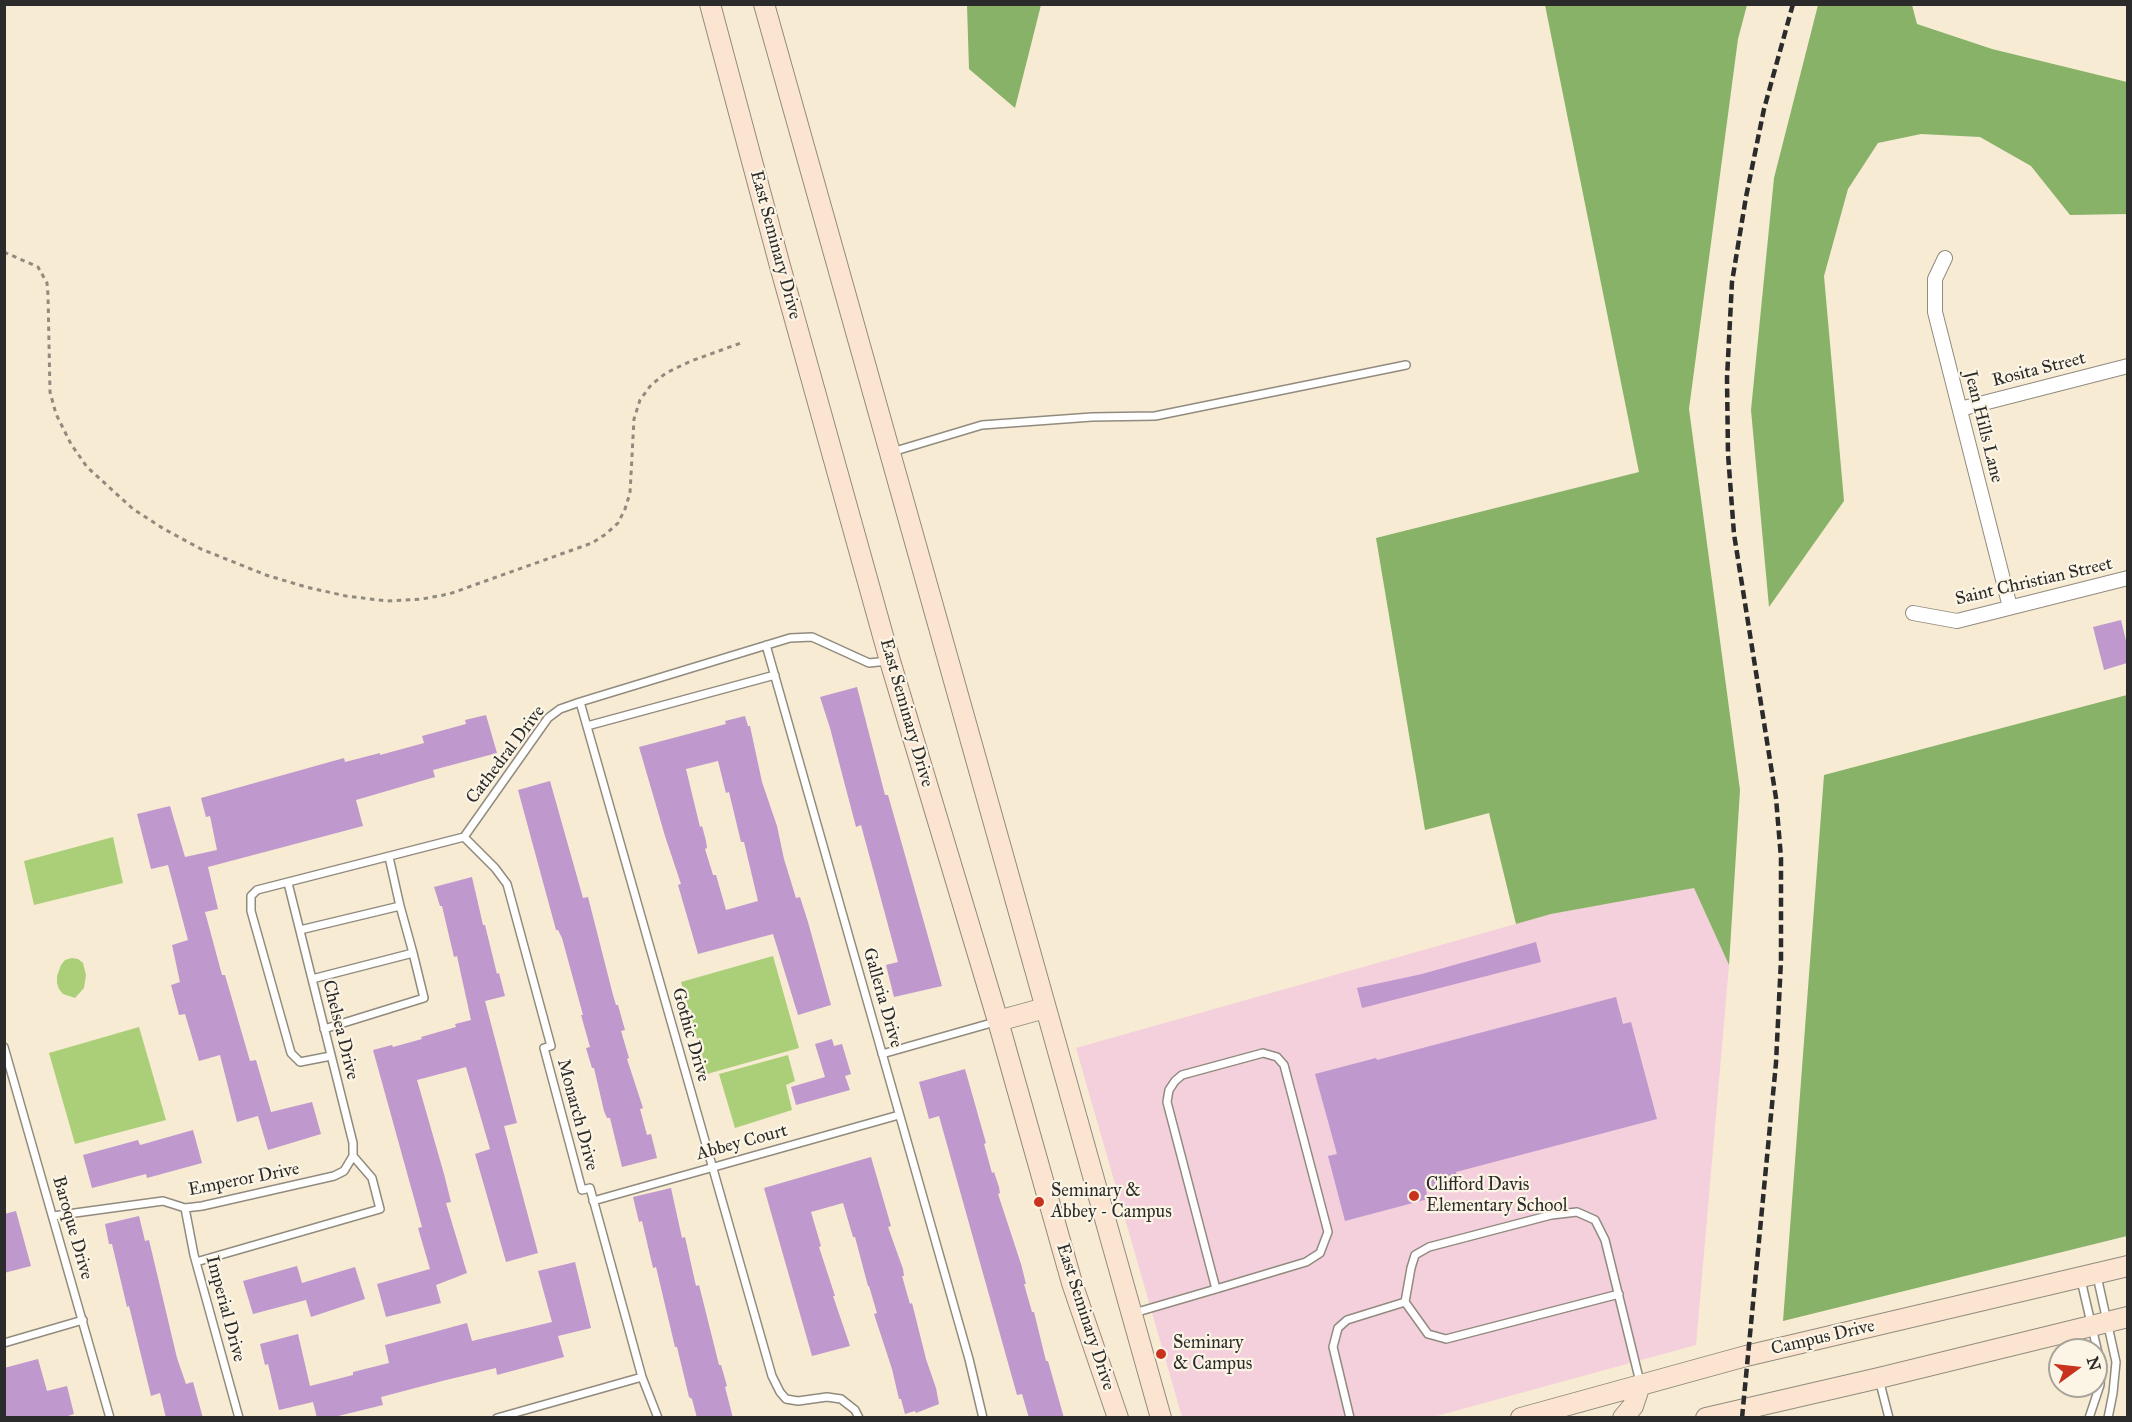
<!DOCTYPE html>
<html>
<head>
<meta charset="utf-8">
<style>
	body { margin:0 }
	#map { position:relative; width:2132px; height:1422px; overflow:hidden; background:#f7ebd3; font-family:"IM FELL Great Primer",serif }
	canvas { display:block }
	.frame { position:absolute; inset:0; border:6px solid #2b2b2b; pointer-events:none }
	.north { position:absolute; left:2048px; top:1338px; width:60px; height:60px; box-sizing:border-box; background:#fcf5e5; border:2px solid #a8a49b; border-radius:50%; rotate:75deg; font-size:16px; font-weight:700; line-height:24px; text-align:center; color:#2b2b2b }
	.north::after { content:''; display:block; margin:auto; width:21px; height:27px; background:#c8321e; clip-path:polygon(50% 0,100% 100%,50% 72%,0 100%) }
</style>
</head>
<body>
<div id="map">
<canvas width="2132" height="1422"></canvas>
<div class="frame"></div>
<div class="north">N</div>
</div>
<script>
const c = document.querySelector('canvas').getContext('2d');
c.lineJoin = 'round';
function fillPath(path, color) { c.fillStyle = color; c.fill(path, 'evenodd'); }
const toPath = rows => new Path2D(rows.map(r => 'M' + r).join(''));
function strokePath(path, color, width, dash) { c.strokeStyle = color; c.lineWidth = width; c.lineCap = dash ? 'butt' : 'round'; c.setLineDash(dash || []); c.stroke(path); }
function drawText(font, color, halo, rows, align = 'center') {
  c.font = font + ' "IM FELL Great Primer",serif'; c.lineWidth = 4.5; c.setLineDash([]); c.textBaseline = 'middle'; c.strokeStyle = halo; c.fillStyle = color; for (const [text, x, y, turn = 0] of rows) {
    c.save(); c.translate(x, y); c.rotate((+turn || 0) * Math.PI / 180); c.textAlign = isNaN(turn) ? turn : align; if (halo) c.strokeText(text, 0, 0); c.fillText(text, 0, 0); c.restore();
  }
}
fillPath(toPath([
	[1694,888,1729,965,1696,1345,1433,1417,1182,1417,1076,1048,1551,914]
]), '#f4cfdc');
fillPath(toPath([
	[113,837,123,883,34,905,24,861],
	[773,956,799,1048,707,1074,681,982],
	[72,958,78,959,83,963,86,975,84,988,75,998,63,994,59,989,57,983,57,976,61,965,65,960],
	[139,1027,166,1120,75,1144,49,1053],
	[788,1055,795,1081,786,1085,792,1110,735,1128,719,1074]
]), '#abcf78');
fillPath(toPath([
	[967,5,1041,5,1015,108,969,69],
	[1545,5,1747,5,1738,39,1689,409,1740,790,1729,965,1694,888,1551,914,1516,924,1489,813,1425,830,1376,538,1639,472],
	[1818,5,1912,5,1917,24,1992,49,2127,82,2127,214,2070,215,2031,166,1980,137,1921,134,1878,143,1848,189,1824,276,1844,501,1769,607,1751,410,1774,178],
	[2127,695,2127,1236,1783,1321,1824,775]
]), '#88b268');
fillPath(toPath([
	[2121,620,2127,645,2127,663,2104,670,2093,627],
	[857,687,885,795,888,795,942,986,894,997,886,965,898,962,861,825,856,827,830,728,820,697],
	[486,715,497,753,433,770,435,777,356,800,363,826,208,867,218,909,205,912,222,975,225,975,250,1061,256,1060,271,1112,312,1102,321,1134,268,1150,258,1116,237,1122,220,1055,199,1061,185,1014,179,1015,171,985,180,982,172,945,188,940,168,865,151,869,137,814,170,806,185,857,217,850,210,816,206,817,201,798,344,758,345,762,380,753,380,755,424,743,422,736,466,724,465,720],
	[745,716,748,726,750,726,762,782,777,826,784,859,796,898,800,897,808,922,831,1005,798,1015,773,934,698,954,678,885,681,884,665,836,639,747,726,724,725,721],
	[718,761,726,793,729,792,741,842,744,842,758,901,726,910,716,875,713,875,705,849,707,848,706,841,702,826,700,827,686,769],
	[550,781,583,898,588,897,613,995,616,1005,618,1005,625,1030,621,1031,629,1058,627,1059,643,1108,640,1109,647,1135,651,1134,657,1158,622,1167,610,1118,607,1118,604,1111,594,1068,592,1068,586,1048,590,1047,581,1015,583,1015,562,938,558,930,556,930,518,790],
	[472,877,483,925,485,925,497,974,499,973,505,996,485,1001,517,1123,504,1126,538,1253,506,1262,475,1154,490,1149,466,1067,417,1080,444,1174,451,1202,446,1203,467,1273,436,1285,441,1303,386,1317,377,1284,430,1269,418,1228,422,1227,373,1050,392,1045,393,1047,422,1039,421,1037,456,1027,455,1024,471,1020,457,956,454,957,442,906,440,906,434,887],
	[1536,942,1541,962,1362,1008,1357,988,1422,974],
	[1616,997,1623,1024,1631,1022,1657,1119,1456,1172,1458,1182,1426,1190,1428,1199,1345,1221,1328,1156,1337,1154,1315,1074,1376,1058,1377,1060],
	[832,1039,834,1046,842,1044,851,1074,845,1076,850,1090,796,1105,791,1087,825,1077,815,1044],
	[965,1069,986,1143,984,1144,992,1173,994,1172,999,1187,1000,1193,998,1194,1021,1264,1026,1284,1024,1284,1032,1312,1034,1312,1046,1361,1048,1361,1064,1418,1029,1418,1022,1394,1017,1395,939,1116,929,1119,925,1104,919,1082],
	[193,1130,202,1163,147,1178,146,1174,92,1188,83,1155,138,1140,140,1145],
	[871,1157,891,1226,888,1227,903,1269,904,1276,902,1276,910,1304,912,1303,926,1359,936,1388,939,1404,916,1413,915,1411,905,1414,901,1399,899,1399,892,1369,874,1314,877,1313,869,1286,868,1286,855,1237,853,1237,843,1203,811,1212,821,1246,819,1247,835,1296,833,1296,850,1346,812,1356,764,1188],
	[671,1188,682,1238,685,1237,696,1286,699,1285,719,1365,721,1365,727,1386,725,1387,733,1418,697,1418,692,1399,689,1397,677,1347,675,1347,656,1267,653,1268,642,1221,639,1222,633,1197],
	[16,1211,31,1266,4,1273,4,1214],
	[139,1216,145,1241,149,1240,177,1358,186,1384,193,1382,203,1418,166,1418,160,1393,151,1396,129,1306,127,1307,112,1244,109,1244,105,1224],
	[575,1262,591,1328,558,1336,564,1357,497,1375,496,1368,446,1380,381,1397,383,1405,330,1418,317,1418,313,1402,279,1410,268,1364,265,1365,260,1344,298,1334,310,1386,353,1375,353,1372,389,1363,385,1345,434,1332,467,1323,472,1341,552,1322,538,1271],
	[297,1266,302,1283,355,1267,365,1299,311,1317,306,1300,253,1314,243,1281],
	[38,1359,47,1391,67,1386,74,1414,62,1418,4,1418,4,1368]
]), '#bf98cd');
const lane = toPath([
	[892,452,982,425,1092,417,1155,416,1406,365],
	[766,645,969,1359,983,1418],
	[580,702,772,1376,780,1392,786,1399,798,1401,827,1397,841,1399,855,1410,859,1418],
	[587,726,775,675],
	[464,837,495,868,507,884,551,1046,544,1048,582,1190,590,1188,642,1377,658,1418],
	[389,857,400,906],
	[300,930,400,906,413,953,424,998,324,1029],
	[312,979,413,953],
	[4,1047,110,1418],
	[882,1054,995,1022],
	[331,1056,300,1062,291,1053,251,911,251,896,257,890,464,837,548,718,560,709,580,702,790,638,812,637,869,663,888,661],
	[593,1201,899,1115],
	[185,1208,194,1255,239,1418],
	[53,1216,163,1201,185,1208,202,1206,334,1176,344,1171,353,1156,353,1143,288,883],
	[196,1262,380,1209,372,1178,353,1156],
	[2097,1276,2116,1362,2113,1393,2108,1418],
	[2081,1280,2101,1366,2100,1385,2089,1418],
	[1405,1302,1428,1334,1446,1339,1619,1294],
	[1134,1313,1216,1289,1306,1262,1320,1253,1328,1232,1284,1065,1277,1057,1263,1053,1182,1075,1175,1081,1169,1090,1167,1102,1216,1289],
	[4,1343,83,1320],
	[1879,1379,1889,1418],
	[497,1418,642,1377],
	[1350,1418,1333,1347,1338,1328,1347,1320,1405,1302,1411,1268,1415,1255,1429,1247,1551,1215,1577,1212,1595,1220,1605,1240,1640,1382]
]);
const street = toPath([
	[1945,258,1935,279,1935,312,2010,607],
	[1960,409,2128,366],
	[1913,613,1957,621,2128,578]
]);
const secondary = toPath([
	[710,4,780,266,890,661,998,1021,1072,1283,1118,1418],
	[764,4,1161,1418],
	[998,1021,1045,1008],
	[1521,1418,1746,1356,2128,1266],
	[1623,1418,1633,1406,1640,1385],
	[1706,1418,1879,1378,2128,1317]
]);
strokePath(lane, '#918b7f', 10);
strokePath(street, '#918b7f', 16);
strokePath(secondary, '#918b7f', 22);
strokePath(toPath([
	[4,252,38,267,47,283,48,295,50,392,56,414,71,444,87,467,133,509,164,529,201,549,266,575,306,587,346,596,387,601,422,599,449,594,592,543,606,534,618,523,625,509,630,493,634,419,640,400,651,385,666,373,691,361,741,343]
]), '#918b7f', 3, [4.5, 4.5]);
strokePath(lane, '#fff', 7);
strokePath(street, '#fff', 14);
strokePath(secondary, '#fce5d0', 20);
strokePath(toPath([
	[1742,1418,1776,1063,1781,960,1781,858,1776,798,1734,534,1728,454,1727,378,1732,282,1746,197,1764,109,1793,4]
]), '#2b2b2b', 4.5, [9, 4.5]);
for (const [x, y, r, color] of [
	[1414,1196,6,"#c8321e"],
	[1039,1202,6,"#c8321e"],
	[1161,1354,6,"#c8321e"]
]) { const dot = new Path2D(); dot.arc(x, y, r, 0, 2 * Math.PI); c.fillStyle = color; c.fill(dot); strokePath(dot, '#fcf5e5', 2); }
drawText('18px', '#2b2b2b', '#fcf5e5', [
	["East Seminary Drive",775,245,75],
	["Rosita Street",2039,370,-14],
	["Jean Hills Lane",1983,427,76],
	["Saint Christian Street",2034,582,-13],
	["East Seminary Drive",906,713,74],
	["Cathedral Drive",506,755,-53],
	["Galleria Drive",882,998,74],
	["Chelsea Drive",340,1030,76],
	["Gothic Drive",690,1035,74],
	["Monarch Drive",577,1115,75],
	["Abbey Court",742,1143,-15],
	["Emperor Drive",244,1180,-11],
	["Baroque Drive",72,1228,74],
	["Imperial Drive",225,1309,75],
	["East Seminary Drive",1085,1317,72],
	["Campus Drive",1823,1338,-13]
]);
drawText('18px', '#2b2b2b', '#fcf5e5', [
	["Clifford Davis",1426,1186],
	["Elementary School",1426,1207],
	["Seminary &",1051,1192],
	["Abbey - Campus",1051,1213],
	["Seminary",1173,1344],
	["& Campus",1173,1365]
], 'left');
</script>
</body>
</html>
